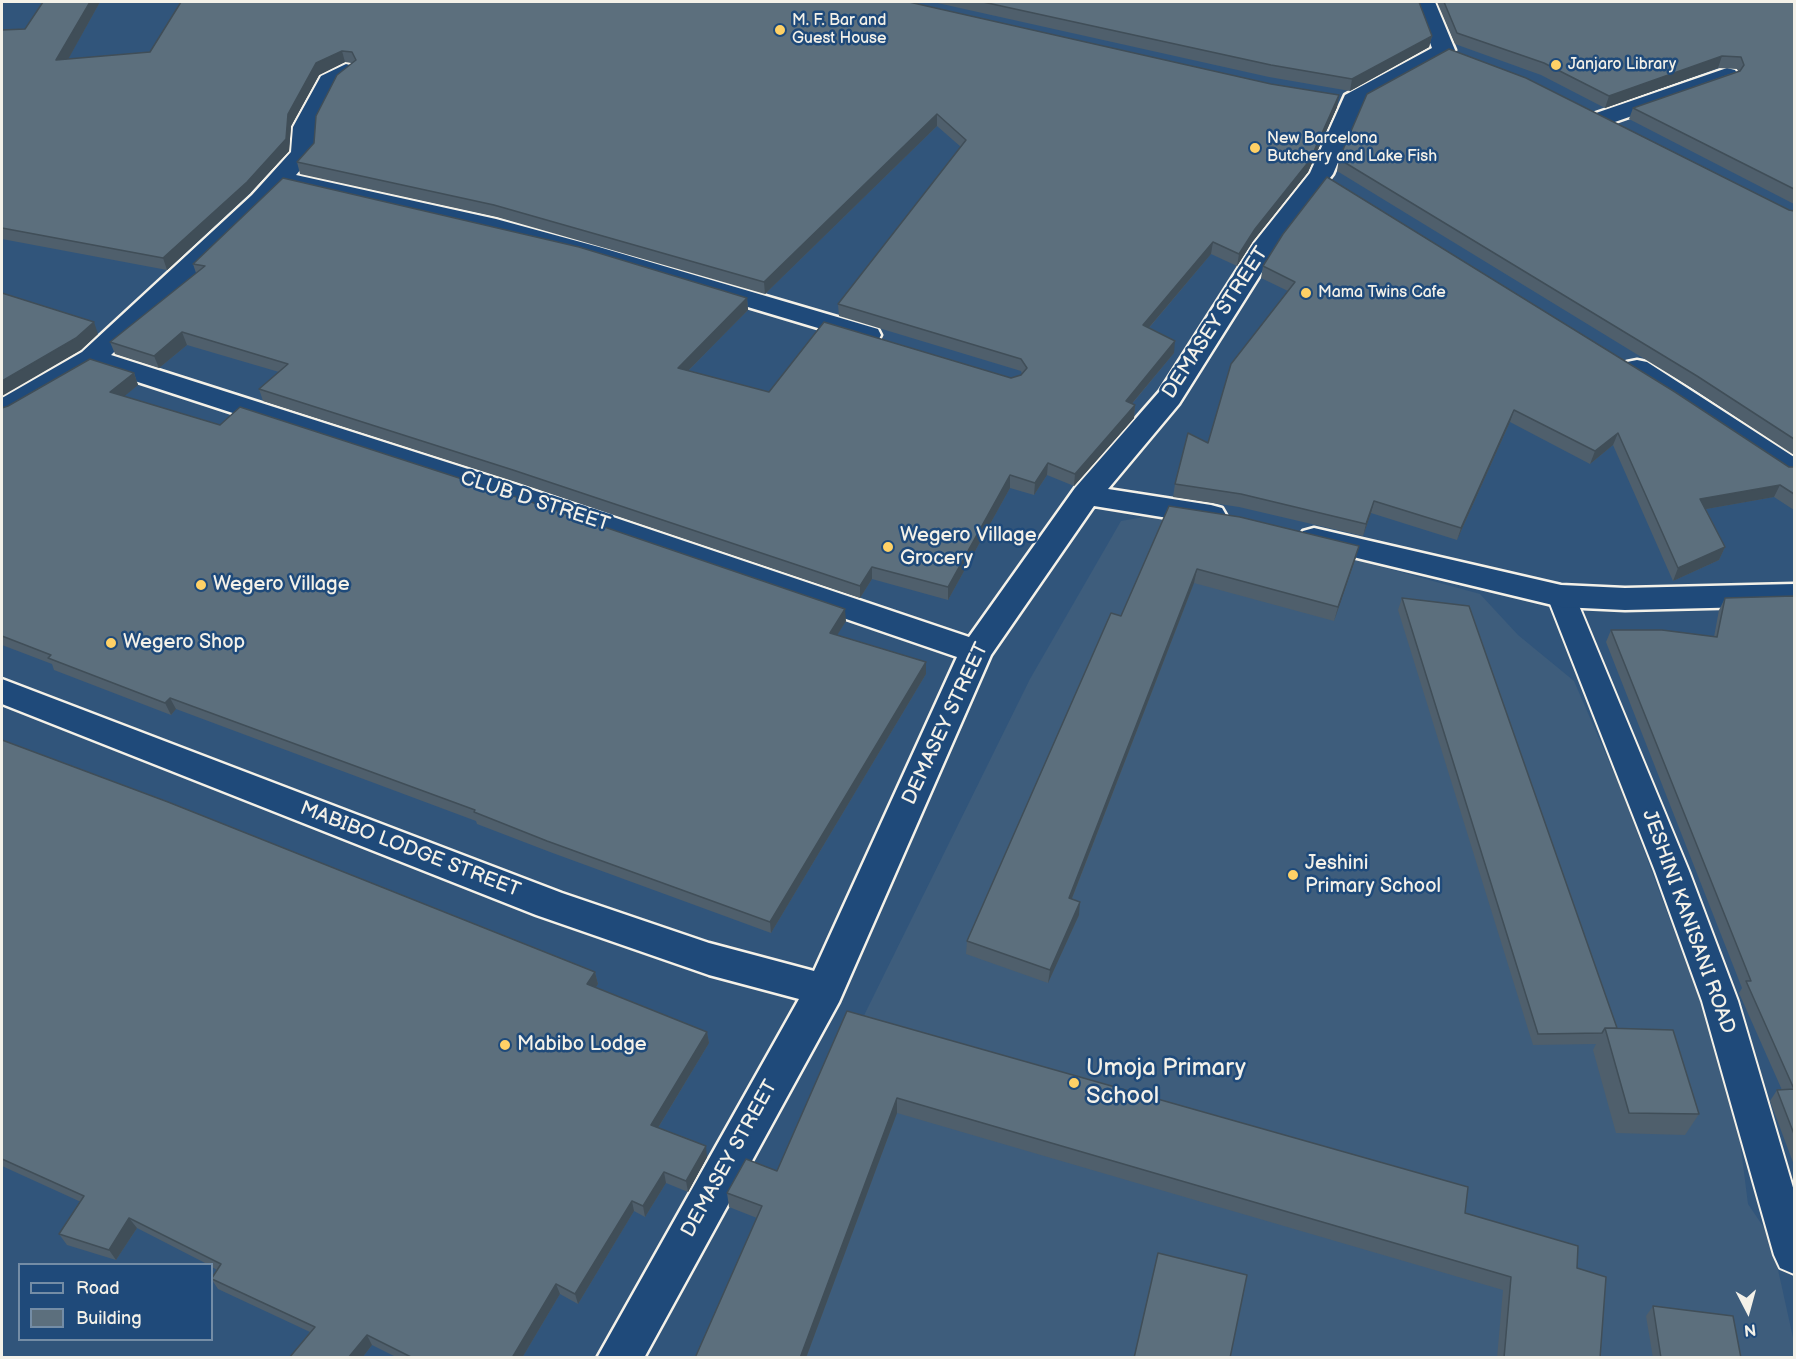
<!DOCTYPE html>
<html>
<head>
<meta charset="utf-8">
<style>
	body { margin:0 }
	#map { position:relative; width:1796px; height:1359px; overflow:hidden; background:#31557b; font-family:"Balsamiq Sans",sans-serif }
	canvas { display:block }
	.frame { position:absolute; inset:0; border:3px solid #f4f1e8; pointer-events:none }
	.legend { position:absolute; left:18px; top:1263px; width:195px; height:78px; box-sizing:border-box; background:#1f4a7a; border:2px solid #748da6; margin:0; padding:8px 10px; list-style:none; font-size:18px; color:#f4f1e8 }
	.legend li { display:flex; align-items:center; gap:12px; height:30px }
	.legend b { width:30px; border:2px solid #748da6 }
	.north { position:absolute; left:1718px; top:1281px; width:60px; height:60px; -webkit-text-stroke:4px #1f4a7a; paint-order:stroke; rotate:174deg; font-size:16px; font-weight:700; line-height:24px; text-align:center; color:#f4f1e8 }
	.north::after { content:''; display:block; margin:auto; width:21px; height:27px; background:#f4f1e8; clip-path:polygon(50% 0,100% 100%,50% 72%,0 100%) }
</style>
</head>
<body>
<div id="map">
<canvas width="1796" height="1359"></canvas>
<div class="frame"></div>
<ul class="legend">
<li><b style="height:8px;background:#1f4a7a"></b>Road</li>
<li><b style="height:16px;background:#5c6f7d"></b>Building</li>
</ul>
<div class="north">N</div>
</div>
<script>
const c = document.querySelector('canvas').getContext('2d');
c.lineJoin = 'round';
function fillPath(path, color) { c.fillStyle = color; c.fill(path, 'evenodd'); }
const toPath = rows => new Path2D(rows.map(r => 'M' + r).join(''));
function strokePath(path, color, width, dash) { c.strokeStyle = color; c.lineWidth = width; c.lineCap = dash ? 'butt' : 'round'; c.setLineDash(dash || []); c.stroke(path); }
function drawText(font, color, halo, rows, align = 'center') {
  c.font = font + ' "Balsamiq Sans",sans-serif'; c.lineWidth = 5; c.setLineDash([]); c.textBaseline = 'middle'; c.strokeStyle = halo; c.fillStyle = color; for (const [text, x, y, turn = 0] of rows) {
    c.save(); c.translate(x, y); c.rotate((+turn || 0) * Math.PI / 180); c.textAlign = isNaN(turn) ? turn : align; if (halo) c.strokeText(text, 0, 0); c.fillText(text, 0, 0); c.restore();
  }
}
fillPath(toPath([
	[1149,516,1186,519,1266,535,1480,594,1518,635,1574,681,1621,789,1702,1006,1739,1133,1748,1204,1771,1238,1794,1342,1794,1357,695,1358,1030,679,1121,521]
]), '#3e5d7c');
const lane = toPath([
	[1561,586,1571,589,1575,596,1689,871,1738,1001,1794,1191,1794,1274,1780,1268,1774,1255,1702,1001,1655,871,1547,596,1551,589,1561,586]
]);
const street = toPath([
	[1415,2,1435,2,1455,50,1452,55,1363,104,1333,174,1279,245,1179,404,1108,489,1211,505,1222,508,1226,515,1222,522,1211,525,1094,506,991,655,839,1002,644,1358,597,1358,799,999,709,975,536,915,2,704,2,679,562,893,709,943,814,971,957,657,493,498,95,368,12,416,2,419,2,398,82,352,252,195,291,152,293,127,321,76,346,64,354,66,357,71,338,85,317,127,315,153,296,175,496,219,599,247,878,329,881,335,878,341,868,343,581,257,492,234,286,187,111,355,515,484,969,637,1075,488,1159,392,1255,242,1310,173,1345,95,1432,48,1415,2],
	[1727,68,1735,70,1738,75,1735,80,1612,123,1604,125,1596,123,1592,118,1596,113,1727,68],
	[1637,360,1647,362,1794,457,1794,479,1784,477,1627,374,1623,368,1627,362,1637,360],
	[1314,528,1561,585,1625,588,1794,584,1794,606,1625,610,1561,607,1303,545,1299,538,1303,531,1314,528]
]);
strokePath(lane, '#f4f1e8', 4);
strokePath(street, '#f4f1e8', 5);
fillPath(lane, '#1f4a7a');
fillPath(street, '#1f4a7a');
fillPath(toPath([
	[43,2,100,2,68,59,150,52,181,2,1337,107,1308,172,1253,241,1237,266,1211,254,1149,328,1174,353,1132,404,1135,405,1134,418,1074,486,1047,475,1034,495,1010,488,948,600,872,579,860,598,516,482,263,401,259,389,279,372,187,345,159,368,115,354,110,342,196,273,193,264,747,298,748,310,688,371,769,392,1011,378,1021,375,1022,374,1021,371,839,316,838,304,961,147,937,126,765,294,497,217,300,174,297,162,314,143,352,63,345,62,319,75,291,126,289,151,250,193,167,270,2,239,2,30,25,29],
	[933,2,1419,2,1432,36,1429,47,1350,91,1269,77],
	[1437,2,1794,2,1794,204,1629,119,1633,108,1738,71,1737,69,1718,68,1605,108,1541,75,1455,44],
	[1339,159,1794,211,1794,455,1692,388,1337,171],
	[1263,266,1789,467,1794,467,1794,510,1774,497,1706,509,1725,547,1719,560,1673,581,1613,445,1590,464,1510,422,1457,540,1371,513,1363,536,1239,507,1173,497,1175,484,1208,443,1288,291,1261,278],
	[134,373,138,385,124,396,846,621,837,635,926,674,771,933,550,852,477,824,476,821,176,709,171,715,54,670,52,664,2,645,2,408],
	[1169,506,1359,546,1355,560,1334,621,1194,583,1072,899,1079,915,1048,983,966,954,967,941,1121,616],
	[1794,596,1794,1165,1770,1101,1777,1090,1782,1090,1739,993,1742,988,1606,642,1611,630,1714,637,1719,610,1725,598],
	[1402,598,1617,1028,1699,1114,1685,1135,1616,1133,1593,1050,1596,1044,1533,1045,1398,610],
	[2,740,595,972,598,984,596,987,707,1032,709,1043,658,1128,707,1157,688,1192,666,1183,645,1217,634,1211,578,1304,560,1294,522,1358,398,1358,372,1345,362,1358,289,1358,310,1332,218,1289,212,1280,212,1278,217,1270,212,1267,212,1264,207,1264,137,1228,116,1260,67,1245,59,1234,81,1202,2,1166],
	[847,1011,1465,1213,1577,1268,1600,1358,1497,1358,1503,1290,897,1113,806,1358,695,1358,757,1218,729,1207,727,1193,777,1171],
	[1653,1306,1741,1358,1653,1358,1646,1316]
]), '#4f5f6c');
fillPath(toPath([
	[90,2,100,2,61,72,56,60],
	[1432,36,1429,47,1350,91,1352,79],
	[342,51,345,62,319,75,291,126,289,151,250,193,167,270,163,258,288,114,316,63],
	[1722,56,1718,68,1605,108,1609,96],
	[1339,95,1337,107,1308,172,1253,241,1237,266,1239,254],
	[937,114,937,126,765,294,764,282],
	[1213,242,1211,254,1141,337,1143,325],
	[747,298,748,310,679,380,678,368],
	[94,322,98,334,81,350,2,396,2,381],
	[182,332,187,345,159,368,154,356],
	[1175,341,1174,353,1124,413,1126,401],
	[134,373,138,385,115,404,110,392],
	[1135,405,1134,418,1074,486,1075,474],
	[1514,410,1510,422,1457,540,1461,528],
	[1618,433,1613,445,1590,464,1595,451],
	[1048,463,1047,475,1034,495,1035,483],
	[1010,475,1010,488,948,600,948,587],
	[1780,485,1774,497,1695,511,1700,499],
	[1374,501,1371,513,1363,536,1366,524],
	[1359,546,1355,560,1334,621,1338,607],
	[1725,547,1719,560,1673,581,1678,568],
	[872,567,872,579,860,598,860,586],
	[1197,569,1194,583,1067,911,1069,898],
	[845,609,846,621,831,645,830,633],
	[926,662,926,674,771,933,770,922],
	[170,698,176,709,171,715,165,703],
	[1080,902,1079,915,1048,983,1050,970],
	[595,972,598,984,590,996,587,984],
	[707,1032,709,1043,653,1136,651,1125],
	[897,1098,897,1113,806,1358,800,1358],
	[706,1146,707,1157,688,1192,686,1181],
	[664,1172,666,1183,645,1217,643,1206],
	[632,1201,634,1211,578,1304,575,1294],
	[129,1218,137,1228,116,1260,109,1250],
	[556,1284,560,1294,522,1358,512,1358],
	[367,1335,372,1345,362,1358,348,1358]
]), '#404e58');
const building = toPath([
	[43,2,90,2,56,60,150,52,181,2,909,2,1271,84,1339,95,1310,160,1255,229,1239,254,1213,242,1143,325,1175,341,1126,401,1135,405,1075,474,1048,463,1035,483,1010,475,948,587,872,567,860,586,513,470,259,389,288,364,182,332,154,356,110,342,205,266,193,264,283,178,579,247,747,298,678,368,769,392,824,322,1011,378,1021,375,1027,368,1021,359,838,304,966,140,937,114,764,282,494,205,297,162,314,143,316,116,337,75,356,60,352,52,342,51,316,63,288,114,286,139,247,182,163,258,2,228,2,30,25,29,43,2],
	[983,2,1419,2,1432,36,1352,79,1271,65,983,2],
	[1444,2,1794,2,1794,189,1633,108,1740,71,1744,65,1741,57,1722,56,1609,96,1544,63,1457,33,1444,2],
	[1449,49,1526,78,1789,210,1794,211,1794,439,1697,376,1339,159,1367,94,1449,49],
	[1327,177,1675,392,1789,467,1794,467,1794,494,1780,485,1700,499,1725,547,1678,568,1618,433,1595,451,1514,410,1461,528,1374,501,1366,524,1241,494,1175,484,1188,433,1208,443,1231,364,1295,282,1263,266,1283,234,1327,177],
	[2,293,94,322,76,338,2,381,2,293],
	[90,359,134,373,110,392,220,425,240,407,490,488,845,609,830,633,926,662,770,922,547,841,474,812,475,810,170,698,165,703,48,658,51,655,2,636,2,408,8,406,90,359],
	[1169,506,1240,517,1359,546,1338,607,1197,569,1069,898,1080,902,1050,970,967,941,1111,613,1121,616,1169,506],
	[1794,596,1794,1134,1777,1090,1794,1089,1746,981,1751,981,1611,630,1662,630,1717,637,1725,598,1794,596],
	[1402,598,1469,606,1617,1028,1605,1028,1602,1033,1538,1034,1402,598],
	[2,740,168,802,595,972,587,984,707,1032,651,1125,706,1146,686,1181,664,1172,643,1206,632,1201,575,1294,556,1284,512,1358,413,1358,367,1335,348,1358,289,1358,315,1327,212,1279,212,1278,221,1264,129,1218,109,1250,59,1234,84,1196,2,1159,2,740],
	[847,1011,1468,1187,1465,1213,1578,1246,1577,1268,1606,1277,1600,1358,1504,1358,1511,1277,897,1098,800,1358,695,1358,762,1206,727,1193,746,1159,777,1171,847,1011],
	[1605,1028,1673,1030,1699,1114,1629,1113,1605,1028],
	[1158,1253,1247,1275,1230,1358,1134,1358,1158,1253],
	[1653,1306,1733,1316,1741,1358,1661,1358,1653,1306]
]);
fillPath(building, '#5c6f7d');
strokePath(building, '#404e58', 1.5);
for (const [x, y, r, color] of [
	[780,30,6,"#ffd166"],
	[1556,65,6,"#ffd166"],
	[1255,148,6,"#ffd166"],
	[1306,293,6,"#ffd166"],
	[888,547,6,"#ffd166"],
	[201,585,6,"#ffd166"],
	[111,643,6,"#ffd166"],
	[1293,875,6,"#ffd166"],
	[505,1045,6,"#ffd166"],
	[1074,1083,6,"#ffd166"]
]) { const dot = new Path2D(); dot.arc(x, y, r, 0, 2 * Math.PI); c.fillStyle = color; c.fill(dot); strokePath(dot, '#1f4a7a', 2); }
drawText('16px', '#f4f1e8', '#1f4a7a', [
	["M. F. Bar and",792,21],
	["Guest House",792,39],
	["Janjaro Library",1568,65],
	["New Barcelona",1267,139],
	["Butchery and Lake Fish",1267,157],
	["Mama Twins Cafe",1318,293]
], 'left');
drawText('20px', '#f4f1e8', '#1f4a7a', [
	["DEMASEY STREET",1216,323,-57],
	["CLUB D STREET",535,502,18],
	["DEMASEY STREET",946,724,-65],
	["MABIBO LODGE STREET",410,850,21],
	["JESHINI KANISANI ROAD",1688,922,70],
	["DEMASEY STREET",730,1159,-61]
]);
drawText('20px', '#f4f1e8', '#1f4a7a', [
	["Wegero Village",900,536],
	["Grocery",900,559],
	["Wegero Village",213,585],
	["Wegero Shop",123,643],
	["Jeshini",1305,864],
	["Primary School",1305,887],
	["Mabibo Lodge",517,1045]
], 'left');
drawText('24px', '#f4f1e8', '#1f4a7a', [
	["Umoja Primary",1086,1069],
	["School",1086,1097]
], 'left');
</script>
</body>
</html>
